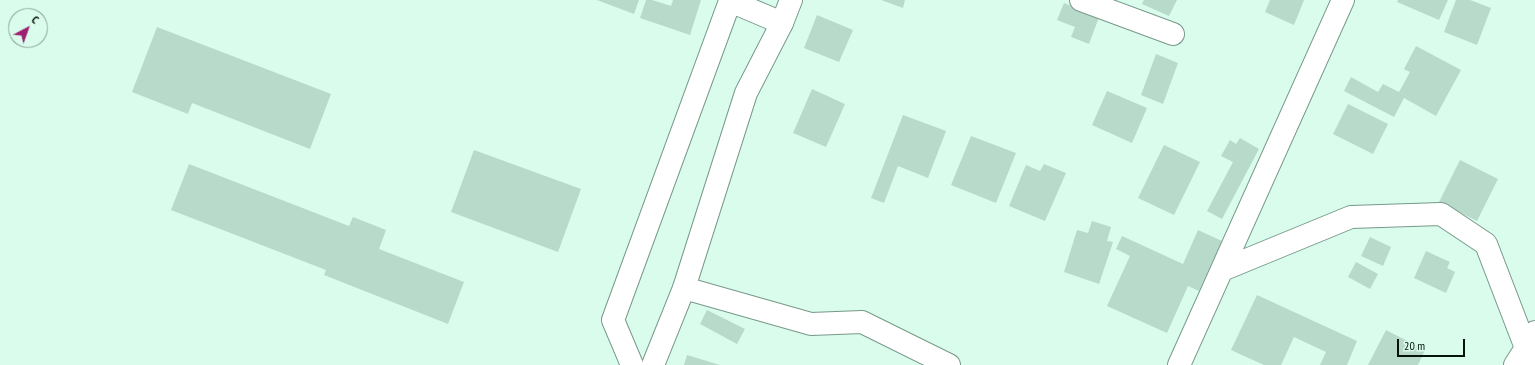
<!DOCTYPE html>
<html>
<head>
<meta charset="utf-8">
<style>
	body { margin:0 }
	#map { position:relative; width:1535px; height:365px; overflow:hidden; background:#d9fcec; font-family:"PT Sans Narrow",sans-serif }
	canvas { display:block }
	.north { position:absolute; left:8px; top:8px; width:40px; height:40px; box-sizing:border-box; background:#d9fcec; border:1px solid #859e93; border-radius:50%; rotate:41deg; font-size:11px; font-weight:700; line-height:16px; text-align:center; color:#06120d }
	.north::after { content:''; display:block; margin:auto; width:14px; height:18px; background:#9f1f72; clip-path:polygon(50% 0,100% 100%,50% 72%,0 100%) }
	.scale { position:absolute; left:1397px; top:339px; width:68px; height:18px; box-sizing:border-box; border:2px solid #06120d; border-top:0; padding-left:5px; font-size:12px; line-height:14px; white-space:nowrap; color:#06120d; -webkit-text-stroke:3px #d9fcec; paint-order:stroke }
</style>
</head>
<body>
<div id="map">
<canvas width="1535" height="365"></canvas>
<div class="north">С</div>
<div class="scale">20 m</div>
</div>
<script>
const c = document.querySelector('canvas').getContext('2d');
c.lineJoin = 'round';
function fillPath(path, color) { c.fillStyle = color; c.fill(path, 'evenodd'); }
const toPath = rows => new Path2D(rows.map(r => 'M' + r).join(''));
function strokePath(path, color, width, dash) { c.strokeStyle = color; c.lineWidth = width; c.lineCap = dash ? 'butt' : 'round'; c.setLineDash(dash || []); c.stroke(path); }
fillPath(toPath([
	[597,0,639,0,634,14],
	[646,0,652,0,671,6,673,0,701,0,690,35,640,18],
	[881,0,905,0,903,8],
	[1144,0,1177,0,1169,16,1142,4],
	[1270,0,1304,0,1294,25,1265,12],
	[1398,0,1448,0,1439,20,1397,2],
	[1456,0,1470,0,1491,8,1477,45,1444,32],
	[1064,3,1099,17,1089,44,1071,37,1075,27,1057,20],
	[817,15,853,30,839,62,804,48],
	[157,27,331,94,310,149,192,103,188,114,132,92],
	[1416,46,1461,70,1436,116,1404,98,1394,117,1344,91,1351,77,1378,92,1383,84,1399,92,1410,72,1404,69],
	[1156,54,1178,63,1163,104,1141,95],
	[812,89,845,104,826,147,793,133],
	[1107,91,1147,108,1132,143,1092,125],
	[1348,104,1388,124,1373,154,1333,134],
	[903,115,946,131,928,178,898,166,884,203,871,198],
	[971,136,1016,153,996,203,951,185],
	[1240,138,1259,149,1222,219,1207,211,1233,162,1221,156,1230,140,1236,144],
	[1164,145,1200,162,1174,215,1138,198],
	[474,150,581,189,558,252,451,212],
	[1460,160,1498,179,1477,221,1439,202],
	[189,164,349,226,353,217,386,230,379,249,464,282,448,324,324,275,326,270,171,210],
	[1044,164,1066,173,1045,221,1009,206,1026,165,1040,171],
	[1092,221,1111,227,1107,241,1113,242,1099,284,1064,272,1077,230,1088,233],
	[1198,230,1222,241,1199,291,1188,286,1167,333,1107,306,1130,256,1116,249,1122,236,1183,264],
	[1370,237,1391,247,1383,266,1361,256],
	[1426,251,1450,262,1447,268,1455,272,1446,293,1414,278],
	[1356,262,1378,274,1370,289,1348,277],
	[1257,295,1357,341,1347,365,1320,365,1326,352,1294,337,1281,365,1264,365,1231,350],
	[707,310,745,329,737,344,700,324],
	[1386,330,1425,350,1418,365,1368,365],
	[687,355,720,365,684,365]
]), '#b8dacb');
const street = toPath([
	[1081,0,1173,34],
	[1222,270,1351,217,1441,214,1486,244,1526,348,1535,332],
	[684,288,811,324,862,322,949,365],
	[632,365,613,320,730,1,782,23],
	[1179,365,1343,0],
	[1515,365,1526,348,1534,359]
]);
const secondary = toPath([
	[653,365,684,288,746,93,782,23,791,0]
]);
strokePath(street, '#78998a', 24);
strokePath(secondary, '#78998a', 24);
strokePath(street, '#fff', 22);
strokePath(secondary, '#fff', 22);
</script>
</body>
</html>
